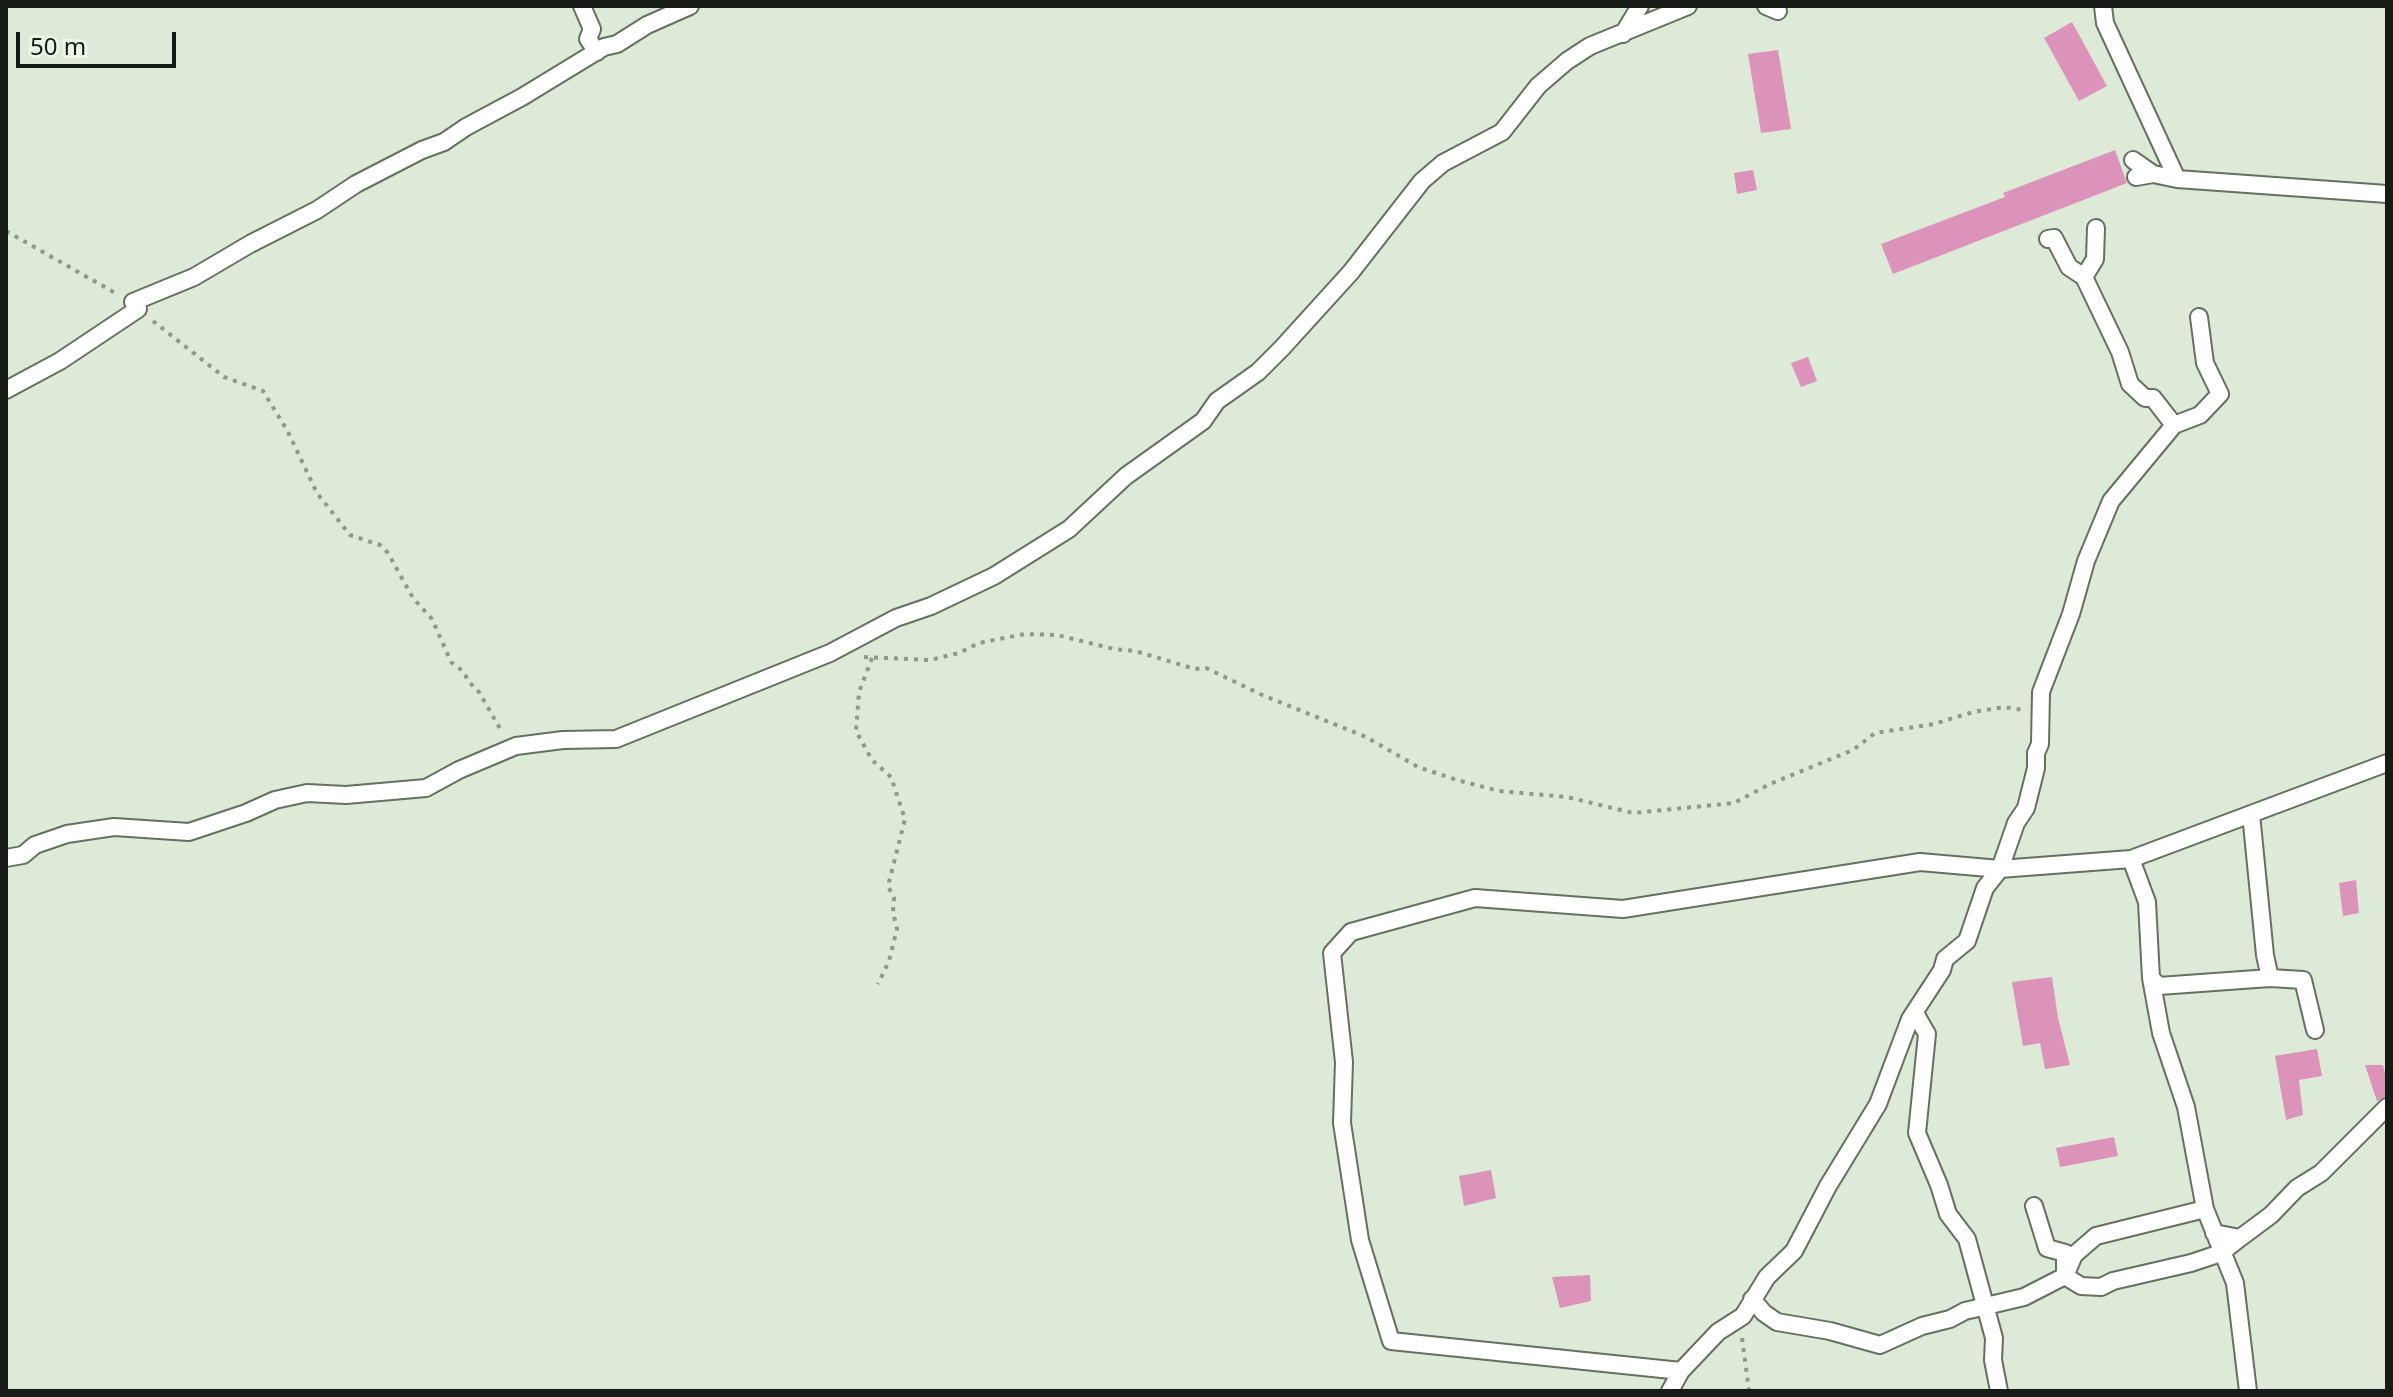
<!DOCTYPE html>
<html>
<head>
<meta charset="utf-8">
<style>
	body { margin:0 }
	#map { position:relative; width:2393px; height:1397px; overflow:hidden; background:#ddead8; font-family:"Noto Sans",sans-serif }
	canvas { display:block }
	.frame { position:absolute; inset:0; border:8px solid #171b15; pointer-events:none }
	.scale { position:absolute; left:16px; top:32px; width:160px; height:36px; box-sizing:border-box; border:4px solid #171b15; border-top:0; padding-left:10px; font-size:24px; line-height:28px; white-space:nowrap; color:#171b15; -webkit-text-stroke:6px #ebf7e5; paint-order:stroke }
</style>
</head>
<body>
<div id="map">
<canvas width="2393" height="1397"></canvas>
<div class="frame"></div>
<div class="scale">50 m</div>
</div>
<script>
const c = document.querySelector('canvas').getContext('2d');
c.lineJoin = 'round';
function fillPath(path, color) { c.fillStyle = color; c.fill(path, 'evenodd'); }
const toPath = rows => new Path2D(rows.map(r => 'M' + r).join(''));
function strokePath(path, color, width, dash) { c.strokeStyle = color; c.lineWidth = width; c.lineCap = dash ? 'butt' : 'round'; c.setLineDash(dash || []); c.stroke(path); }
fillPath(toPath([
	[2072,22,2107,86,2079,101,2044,38],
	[1778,50,1791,129,1761,133,1748,54],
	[2115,150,2127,183,1893,274,1881,244,2005,197,2003,193],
	[1753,170,1757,190,1737,194,1734,173],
	[1808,357,1817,381,1801,387,1791,363],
	[2356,880,2359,913,2343,916,2339,883],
	[2052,977,2058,1018,2070,1065,2045,1069,2040,1043,2023,1046,2012,982],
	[2317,1049,2322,1076,2299,1080,2303,1115,2286,1120,2275,1056],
	[2365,1065,2383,1065,2387,1081,2387,1096,2377,1101],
	[2114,1137,2118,1156,2060,1167,2056,1148],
	[1491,1170,1496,1198,1464,1206,1459,1176],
	[1590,1275,1591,1301,1560,1308,1552,1277]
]), '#dc93b9');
const street = toPath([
	[582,6,592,29,588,39,597,52],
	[1766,6,1778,11],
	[2103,6,2105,23,2177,179,2153,174,2136,177],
	[1623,34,1640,6],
	[2133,160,2153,174],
	[2177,179,2387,194],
	[2048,239,2054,238,2069,267,2084,277,2120,352,2130,384,2145,398,2153,398,2174,425],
	[2084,277,2095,259,2096,228],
	[6,390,60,361,138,309,133,302,194,277,250,244,317,210,356,184,422,150,444,142,466,127,522,97,604,47,617,44,647,25,690,6],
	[2251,814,2265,955,2270,978,2303,980,2315,1030],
	[6,858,23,855,35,845,67,834,114,827,189,832,246,813,275,800,307,793,346,795,426,788,459,770,516,746,563,740,616,739,830,653,896,618,931,606,994,576,1069,529,1126,476,1203,421,1217,401,1258,372,1282,348,1351,272,1422,181,1443,163,1502,132,1538,86,1567,61,1590,46,1688,6],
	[2151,978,2159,986,2270,978],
	[1915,1013,1927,1034,1917,1133,1939,1185,1948,1214,1967,1239,1994,1338,1993,1360,1999,1391],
	[2034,1206,2047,1248,2065,1253,2065,1276,2081,1286,2101,1287,2113,1281,2191,1263,2221,1253,2240,1238,2214,1233],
	[2240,1238,2271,1215,2297,1188,2321,1173,2387,1107],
	[1752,1299,1764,1313,1777,1322,1830,1331,1880,1345,1922,1326,1950,1319,1965,1311,2024,1297,2065,1276,2074,1255,2096,1236,2205,1209],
	[1681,1371,1391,1341,1360,1240,1342,1123,1344,1062,1332,953,1351,932,1475,898,1623,909,1920,862,2000,869,2131,859],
	[1670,1391,1681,1371,1718,1332,1743,1316,1767,1277,1794,1251,1828,1186,1878,1104,1910,1019,1942,970,1945,959,1967,941,1985,888,2000,869,2016,823,2026,808,2036,768,2036,753,2040,744,2041,692,2071,614,2086,561,2111,501,2174,425,2200,415,2220,394,2205,363,2199,317],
	[2248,1391,2235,1283,2205,1209,2186,1107,2161,1033,2151,978,2147,902,2131,859,2387,763]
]);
strokePath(street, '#657060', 20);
strokePath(toPath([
	[6,231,117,294],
	[153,321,224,377,263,391,287,430,317,493,350,535,380,545,388,553,413,598,432,619,451,662,464,672,468,681,479,692,502,732],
	[864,657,930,660,959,653,979,643,1025,634,1057,635,1114,649,1135,651,1195,669,1206,668,1260,694,1366,737,1418,767,1457,780,1499,791,1567,797,1633,813,1734,803,1770,784,1853,750,1875,733,1934,724,1973,712,2004,707,2023,710],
	[872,658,859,692,856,731,872,760,891,777,905,819,888,886,894,898,893,912,897,929,889,961,878,984],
	[1742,1338,1749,1391]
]), '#8e988b', 4, [4, 6]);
strokePath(street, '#fff', 16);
</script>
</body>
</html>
